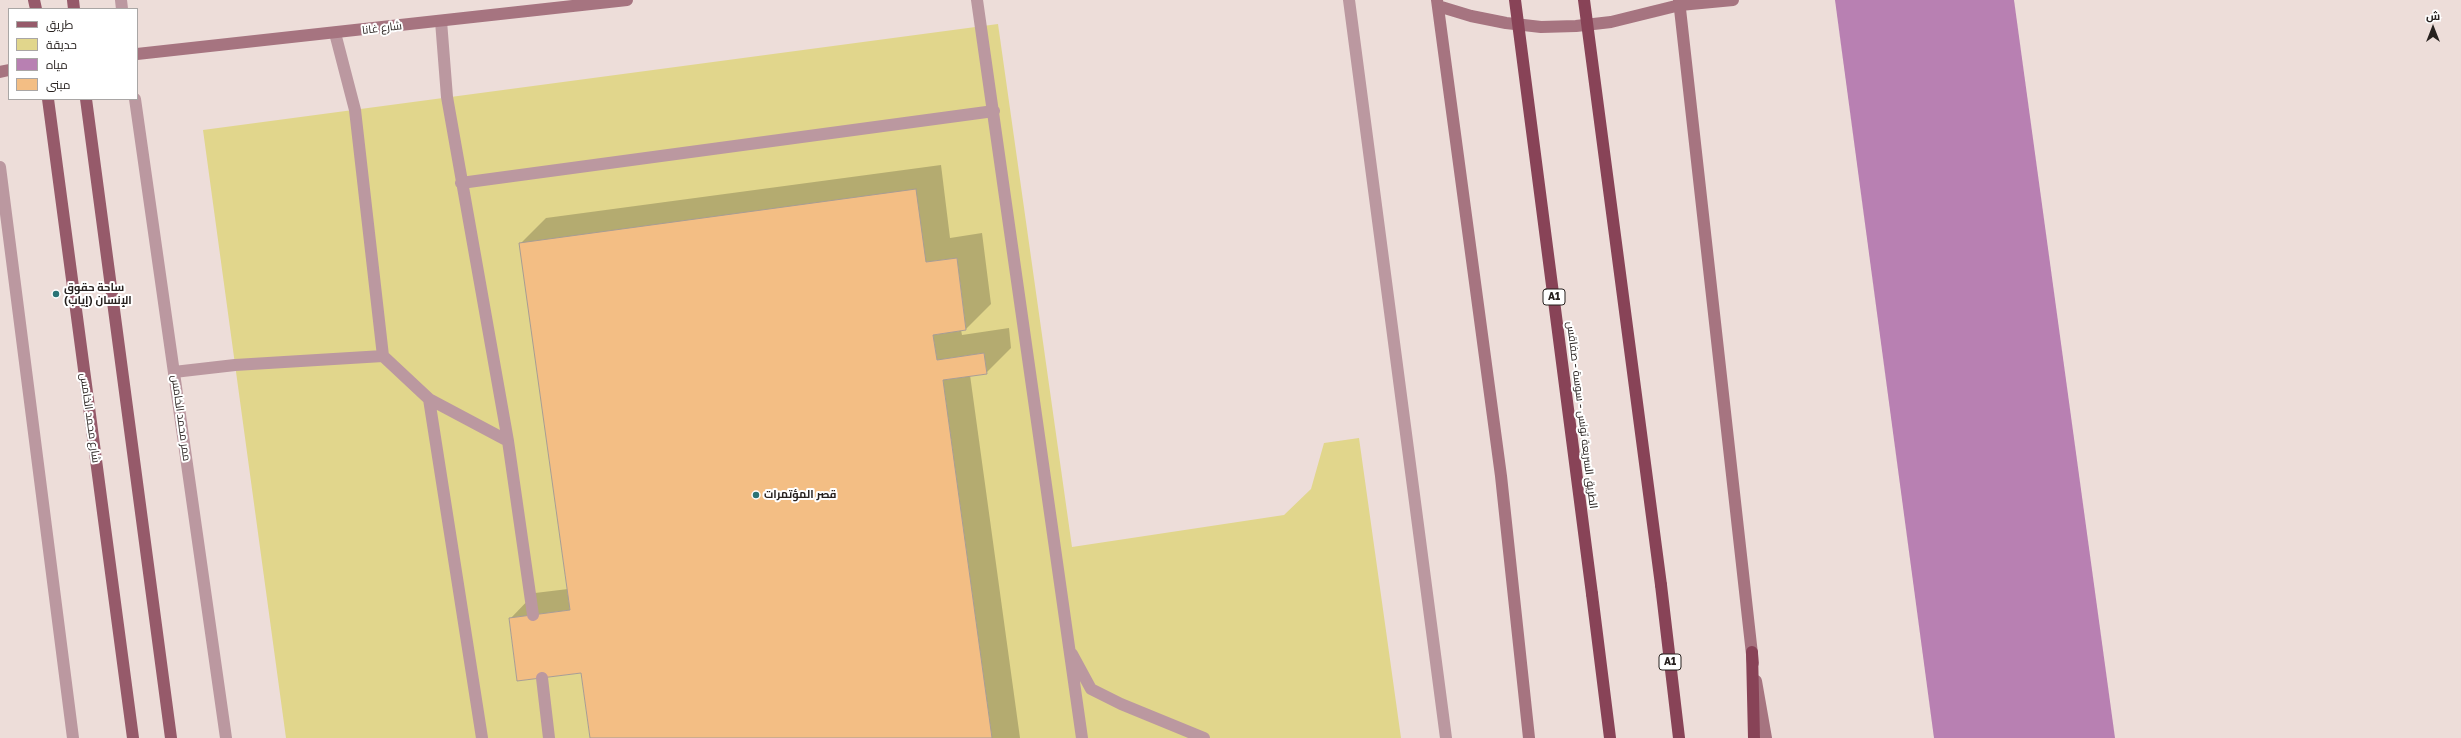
<!DOCTYPE html>
<html>
<head>
<meta charset="utf-8">
<style>
	body { margin:0 }
	#map { position:relative; width:2461px; height:738px; overflow:hidden; background:#edddd9; font-family:"Golos Text",Cairo,sans-serif }
	canvas { display:block }
	.legend { position:absolute; left:8px; top:8px; width:130px; height:92px; box-sizing:border-box; background:#fff; border:1px solid #a9a6a5; margin:0; padding:5px 7px; list-style:none; font-size:12px; color:#27211f }
	.legend li { display:flex; align-items:center; gap:8px; height:20px }
	.legend b { width:20px; border:1px solid #a9a6a5 }
	.north { position:absolute; left:2413px; top:8px; width:40px; height:40px; -webkit-text-stroke:3px #fff; paint-order:stroke; rotate:0deg; font-size:11px; font-weight:700; line-height:16px; text-align:center; color:#27211f }
	.north::after { content:''; display:block; margin:auto; width:14px; height:18px; background:#27211f; clip-path:polygon(50% 0,100% 100%,50% 72%,0 100%) }
</style>
</head>
<body>
<div id="map">
<canvas width="2461" height="738"></canvas>
<ul class="legend">
<li><b style="height:5px;background:#965a6a"></b>طريق</li>
<li><b style="height:11px;background:#e1d68c"></b>حديقة</li>
<li><b style="height:11px;background:#b880b2"></b>مياه</li>
<li><b style="height:11px;background:#f3be84"></b>مبنى</li>
</ul>
<div class="north">ش</div>
</div>
<script>
const c = document.querySelector('canvas').getContext('2d');
c.lineJoin = 'round';
function fillPath(path, color) { c.fillStyle = color; c.fill(path, 'evenodd'); }
const toPath = rows => new Path2D(rows.map(r => 'M' + r).join(''));
function strokePath(path, color, width, dash) { c.strokeStyle = color; c.lineWidth = width; c.lineCap = dash ? 'butt' : 'round'; c.setLineDash(dash || []); c.stroke(path); }
function drawText(font, color, halo, rows, align = 'center') {
  c.font = font + ' "Golos Text",Cairo,sans-serif'; c.lineWidth = 4; c.setLineDash([]); c.textBaseline = 'middle'; c.strokeStyle = halo; c.fillStyle = color; for (const [text, x, y, turn = 0] of rows) {
    c.save(); c.translate(x, y); c.rotate((+turn || 0) * Math.PI / 180); c.textAlign = isNaN(turn) ? turn : align; if (halo) c.strokeText(text, 0, 0); c.fillText(text, 0, 0); c.restore();
  }
}
fillPath(toPath([
	[998,24,1072,547,1284,515,1311,489,1324,443,1359,438,1401,738,992,738,943,380,987,374,984,353,937,360,933,335,966,330,957,258,926,262,520,243,570,610,509,618,517,681,581,673,590,738,286,738,203,130]
]), '#e1d68c');
fillPath(toPath([
	[1835,0,2014,0,2115,738,1934,738]
]), '#b880b2');
fillPath(toPath([
	[941,165,950,238,982,233,991,304,966,329,961,330,962,335,1009,328,1011,348,986,373,970,375,1020,738,591,738,581,672,510,619,535,593,568,589,520,244,546,218]
]), '#0003');
const building = toPath([
	[916,189,926,262,957,258,966,330,933,335,937,360,984,353,987,374,943,380,992,738,590,738,581,673,517,681,509,618,570,610,519,243,916,189]
]);
fillPath(building, '#f3be84');
strokePath(building, '#a79d93', 1);
strokePath(toPath([
	[977,0,1082,738],
	[441,21,447,97,508,441,533,615],
	[335,33,355,110,383,356,429,399,508,441],
	[461,183,994,111],
	[174,372,235,365,383,356],
	[429,399,482,738],
	[1072,654,1091,689,1121,704,1204,738],
	[542,678,549,738]
]), '#bb98a0', 12);
strokePath(toPath([
	[121,0,122,9],
	[1349,0,1446,738],
	[135,99,226,738],
	[0,167,73,738]
]), '#bb98a0', 12);
strokePath(toPath([
	[1437,0,1501,476,1529,738],
	[1679,0,1753,663],
	[1438,6,1471,16,1506,23,1541,27,1576,26,1611,22,1680,5,1733,0],
	[137,54,627,0],
	[0,72,9,70],
	[1756,681,1766,738]
]), '#a67480', 12);
strokePath(toPath([
	[34,0,36,9],
	[73,0,74,9],
	[48,99,133,738],
	[86,99,171,738]
]), '#965a6a', 12);
strokePath(toPath([
	[1661,585,1679,738],
	[1592,594,1610,738],
	[1752,652,1754,738]
]), '#884357', 12);
strokePath(toPath([
	[1515,0,1592,594],
	[1584,0,1661,585]
]), '#884357', 12);
for (const [x, y, r, color] of [
	[56,294,4,"#297476"],
	[756,495,4,"#297476"]
]) { const dot = new Path2D(); dot.arc(x, y, r, 0, 2 * Math.PI); c.fillStyle = color; c.fill(dot); strokePath(dot, '#fff', 1.5); }
for (const [x, y, w] of [
	[1554,297,22],
	[1670,662,22]
]) { const box = new Path2D(); box.roundRect(x - w / 2, y - 8, w, 16, 3); c.fillStyle = '#fff'; c.fill(box); strokePath(box, '#27211f', 1); }
drawText('bold 10px', '#27211f', null, [
	["A1",1554,297],
	["A1",1670,662]
]);
drawText('11px', '#27211f', '#fff', [
	["شارع غانا",382,28,-7],
	["الطريق السريعة تونس - سوسة - صفاقس",1582,415,83],
	["شارع محمد الخامس",90,418,82],
	["ممر محمد الخامس",181,418,82]
]);
drawText('bold 11px', '#27211f', '#fff', [
	["ساحة حقوق",64,288],
	["الإنسان (إياب)",64,301],
	["قصر المؤتمرات",764,495]
], 'left');
</script>
</body>
</html>
